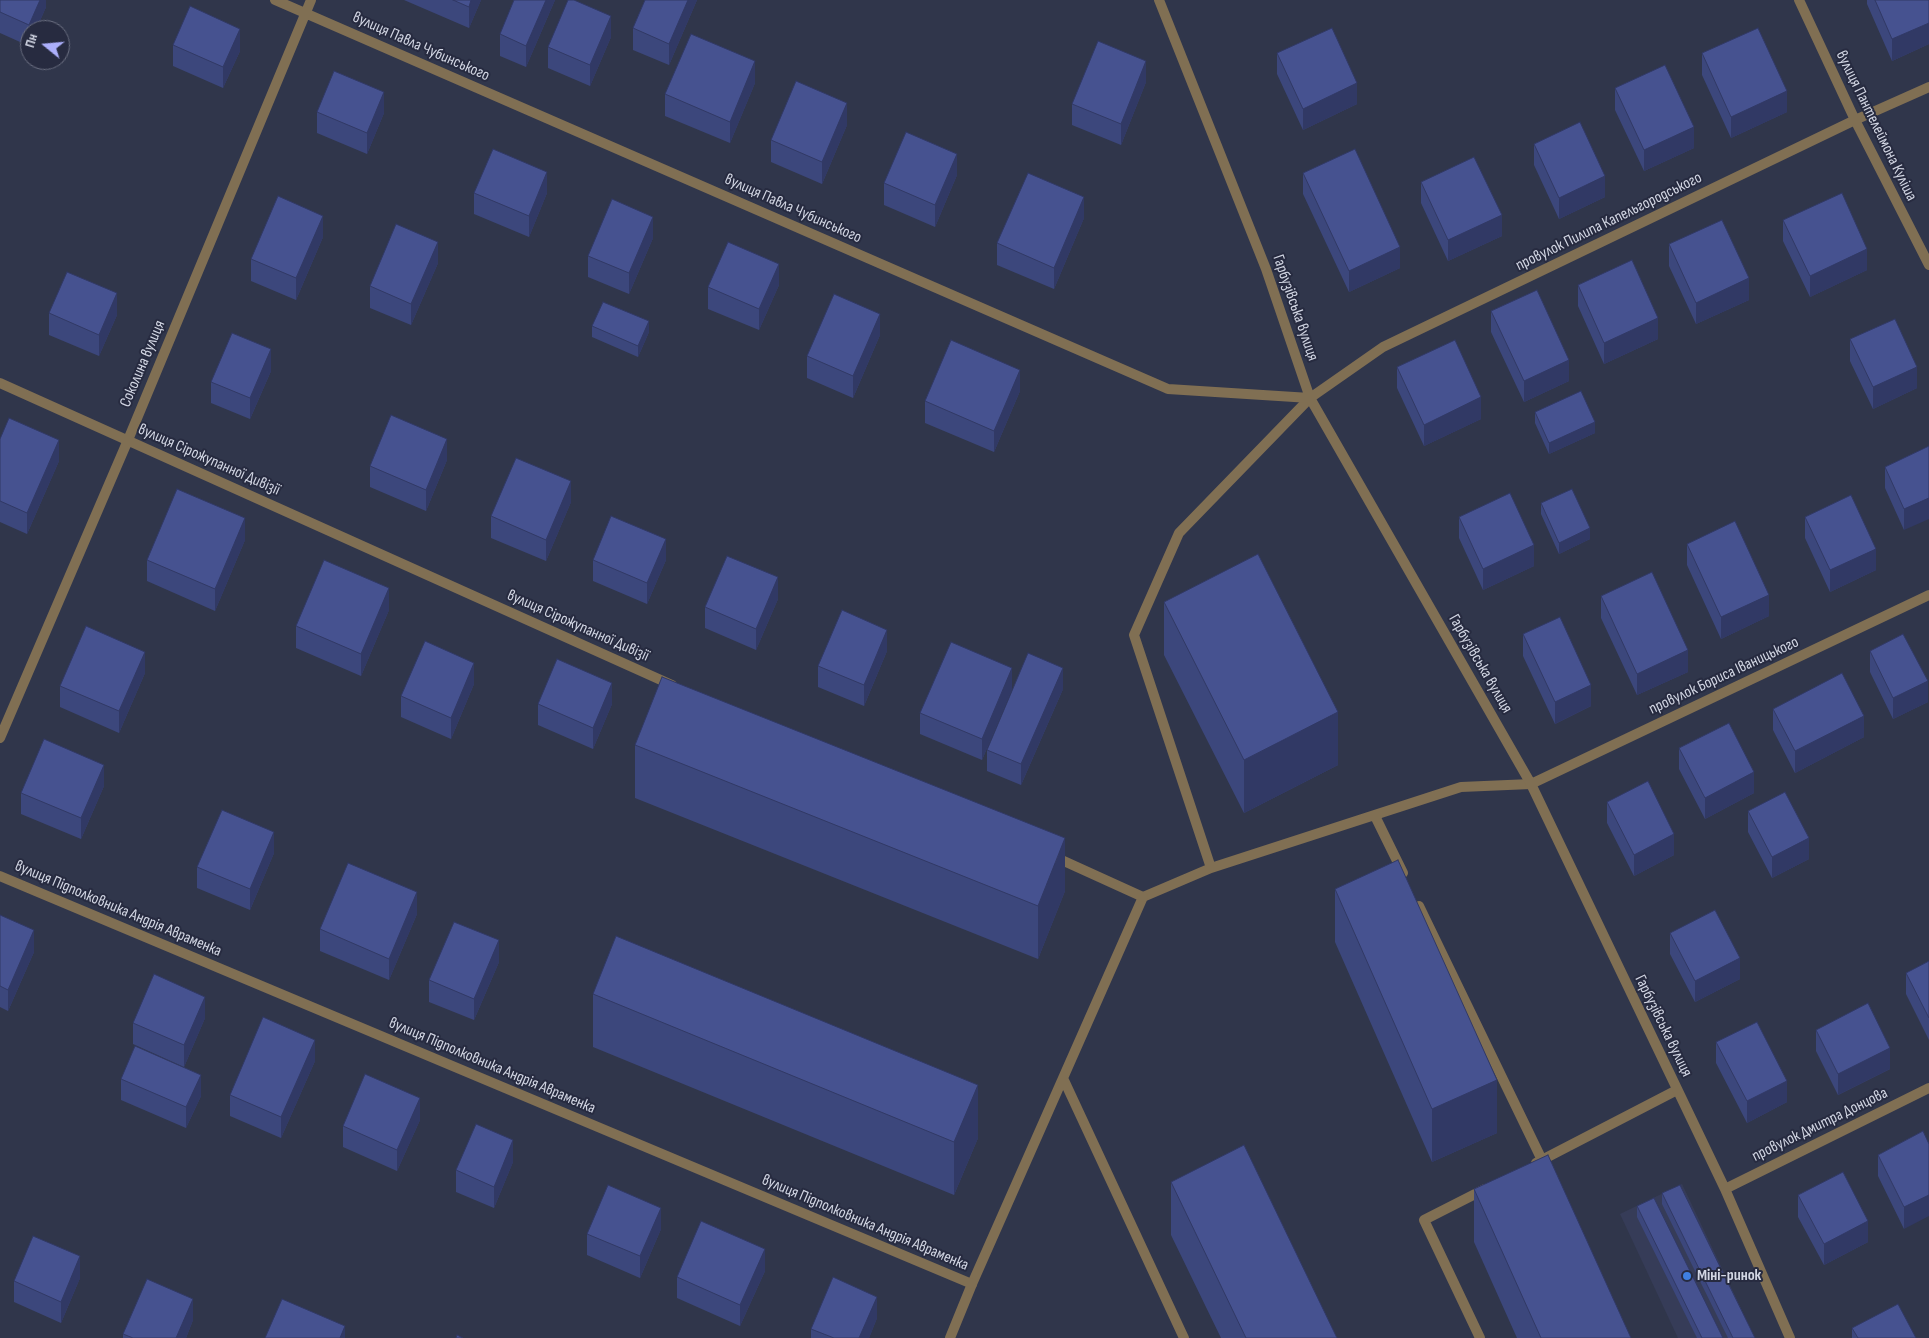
<!DOCTYPE html>
<html>
<head>
<meta charset="utf-8">
<style>
	body { margin:0 }
	#map { position:relative; width:1929px; height:1338px; overflow:hidden; background:#30364b; font-family:"Sofia Sans Condensed",sans-serif }
	canvas { display:block }
	.north { position:absolute; left:20px; top:20px; width:50px; height:50px; box-sizing:border-box; background:#272b40; border:1px solid #6b6f81; border-radius:50%; rotate:287deg; font-size:14px; font-weight:700; line-height:20px; text-align:center; color:#d2d6e3 }
	.north::after { content:''; display:block; margin:auto; width:18px; height:22px; background:#acaffb; clip-path:polygon(50% 0,100% 100%,50% 72%,0 100%) }
</style>
</head>
<body>
<div id="map">
<canvas width="1929" height="1338"></canvas>
<div class="north">Пн</div>
</div>
<script>
const c = document.querySelector('canvas').getContext('2d');
c.lineJoin = 'round';
function fillPath(path, color) { c.fillStyle = color; c.fill(path, 'evenodd'); }
const toPath = rows => new Path2D(rows.map(r => 'M' + r).join(''));
function strokePath(path, color, width, dash) { c.strokeStyle = color; c.lineWidth = width; c.lineCap = dash ? 'butt' : 'round'; c.setLineDash(dash || []); c.stroke(path); }
function drawText(font, color, halo, rows, align = 'center') {
  c.font = font + ' "Sofia Sans Condensed",sans-serif'; c.lineWidth = 4; c.setLineDash([]); c.textBaseline = 'middle'; c.strokeStyle = halo; c.fillStyle = color; for (const [text, x, y, turn = 0] of rows) {
    c.save(); c.translate(x, y); c.rotate((+turn || 0) * Math.PI / 180); c.textAlign = isNaN(turn) ? turn : align; if (halo) c.strokeText(text, 0, 0); c.fillText(text, 0, 0); c.restore();
  }
}
fillPath(toPath([
	[1682,1184,1755,1338,1678,1338,1620,1214]
]), '#363c58');
strokePath(toPath([
	[1375,816,1403,873],
	[1211,868,1461,787,1531,784],
	[1419,906,1542,1160],
	[1063,1078,1184,1338],
	[1536,1163,1677,1090],
	[950,1338,972,1284,1143,897,1211,868,1134,635,1179,533,1310,398],
	[1480,1338,1424,1220,1485,1189]
]), '#806f53', 10);
strokePath(toPath([
	[275,0,1168,389,1310,398,1383,347,1855,120,1929,87],
	[1159,0,1266,269,1310,398,1531,784,1725,1189,1790,1338],
	[1799,0,1855,120,1929,265],
	[0,383,672,685],
	[0,738,128,440,311,0],
	[1531,784,1929,595],
	[1055,857,1143,897],
	[0,876,972,1284],
	[1725,1189,1929,1088]
]), '#806f53', 10);
fillPath(toPath([
	[0,0,46,0,46,7,29,46,0,33],
	[404,0,481,0,469,28],
	[514,0,555,0,526,67,500,56,500,34],
	[645,0,697,0,669,65,633,50,633,28],
	[1867,0,1929,0,1929,44,1892,61,1867,4],
	[611,37,590,86,548,68,548,47],
	[173,45,240,51,223,88,173,66],
	[1277,53,1357,104,1303,130,1277,74],
	[1702,53,1787,112,1731,138,1702,75],
	[1146,82,1121,145,1072,125,1072,104],
	[755,83,730,143,665,116,665,94],
	[1615,88,1694,148,1644,171,1615,110],
	[317,112,384,113,367,154,317,133],
	[847,125,822,184,771,162,771,140],
	[1534,144,1605,197,1559,219,1534,165],
	[1303,173,1400,268,1349,292,1303,194],
	[957,175,935,227,884,205,884,183],
	[1421,182,1502,236,1448,261,1421,203],
	[474,193,547,193,529,237,474,214],
	[1084,218,1054,289,997,265,997,243],
	[1783,220,1867,270,1810,297,1783,241],
	[323,237,296,300,251,281,251,259],
	[653,238,629,294,588,277,588,256],
	[1669,244,1749,300,1696,324,1669,266],
	[438,263,411,325,370,308,370,286],
	[779,285,759,330,708,309,708,287],
	[1578,285,1658,339,1604,364,1578,306],
	[1491,311,1569,381,1524,402,1491,332],
	[49,313,117,315,99,356,49,335],
	[592,326,649,332,638,357,592,337],
	[880,335,853,398,807,378,807,356],
	[1850,339,1917,388,1873,409,1850,361],
	[1397,367,1481,419,1424,446,1397,388],
	[271,371,250,419,211,403,211,382],
	[1020,391,994,452,925,423,925,401],
	[1535,412,1595,433,1549,454,1535,423],
	[0,439,59,461,27,534,0,522],
	[1929,446,1904,530,1885,488,1885,467],
	[447,460,426,511,370,487,370,466],
	[571,502,546,561,491,538,491,516],
	[1541,503,1590,539,1559,554,1541,514],
	[1459,517,1534,566,1483,590,1459,538],
	[1805,517,1876,570,1830,592,1805,538],
	[245,540,215,611,147,581,147,560],
	[1687,544,1769,616,1721,639,1687,565],
	[593,560,666,560,647,604,593,581],
	[1601,596,1688,672,1637,695,1601,618],
	[778,599,756,650,705,628,705,607],
	[1164,602,1338,765,1244,813,1164,655],
	[389,610,361,676,296,648,296,626],
	[1523,634,1591,706,1555,724,1523,656],
	[887,651,864,706,818,687,818,666],
	[1870,651,1928,702,1893,719,1870,672],
	[145,673,119,733,60,707,60,686],
	[474,684,451,739,401,717,401,696],
	[1012,689,982,760,920,734,920,713],
	[1063,689,1021,785,987,771,987,750],
	[538,704,612,704,593,749,538,725],
	[1773,709,1864,737,1795,773,1773,730],
	[635,745,1065,891,1038,959,635,798],
	[1679,748,1754,793,1705,819,1679,769],
	[104,786,81,839,21,814,21,793],
	[1607,802,1674,855,1634,876,1607,823],
	[1748,811,1809,859,1772,878,1748,832],
	[274,853,250,910,197,888,197,867],
	[1335,889,1497,1133,1432,1162,1335,942],
	[417,914,389,980,320,951,320,929],
	[0,915,34,952,8,1011,0,1007],
	[1670,933,1740,979,1695,1002,1670,954],
	[1929,961,1929,1040,1906,994,1906,973],
	[499,962,474,1020,429,1002,429,980],
	[593,994,978,1138,954,1195,593,1047],
	[205,1018,184,1067,133,1044,133,1023],
	[1816,1030,1890,1069,1838,1095,1816,1051],
	[1716,1042,1787,1102,1747,1123,1716,1063],
	[315,1061,281,1138,230,1116,230,1095],
	[121,1079,201,1096,186,1128,121,1100],
	[420,1120,397,1171,343,1147,343,1126],
	[1923,1131,1904,1229,1878,1176,1878,1155],
	[513,1162,494,1208,456,1192,456,1170],
	[1171,1182,1337,1338,1221,1338,1171,1235],
	[1474,1189,1631,1338,1517,1338,1474,1242],
	[1662,1193,1755,1338,1728,1338,1662,1204],
	[1798,1195,1868,1242,1824,1265,1798,1217],
	[1637,1206,1723,1338,1697,1338,1637,1217],
	[661,1229,640,1278,587,1255,587,1234],
	[765,1271,740,1326,677,1298,677,1277],
	[80,1278,61,1323,14,1302,14,1281],
	[877,1318,869,1338,811,1338,811,1329],
	[193,1320,186,1338,123,1338,123,1334],
	[1852,1328,1916,1338,1852,1338]
]), '#3c477c');
fillPath(toPath([
	[40,0,46,0,46,7,36,30,30,30,29,46,29,25],
	[471,0,481,0,469,28,469,7],
	[546,0,555,0,526,67,526,46],
	[688,0,697,0,669,65,669,44],
	[611,16,611,37,590,86,590,65],
	[1929,23,1929,44,1892,61,1892,39],
	[240,29,240,51,223,88,223,67],
	[755,61,755,83,730,143,730,122],
	[1146,61,1146,82,1121,145,1121,124],
	[1357,83,1357,104,1303,130,1303,109],
	[1787,91,1787,112,1731,138,1731,117],
	[384,92,384,113,367,154,367,133],
	[847,103,847,125,822,184,822,162],
	[1694,127,1694,148,1644,171,1644,150],
	[957,154,957,175,935,227,935,205],
	[547,172,547,193,529,237,529,216],
	[1605,176,1605,197,1559,219,1559,198],
	[1084,197,1084,218,1054,289,1054,268],
	[1502,215,1502,236,1448,261,1448,240],
	[323,216,323,237,296,300,296,278],
	[653,217,653,238,629,294,629,273],
	[438,242,438,263,411,325,411,304],
	[1400,247,1400,268,1349,292,1349,271],
	[1867,249,1867,270,1810,297,1810,276],
	[779,264,779,285,759,330,759,309],
	[1749,278,1749,300,1696,324,1696,303],
	[117,293,117,315,99,356,99,335],
	[880,314,880,335,853,398,853,376],
	[1658,318,1658,339,1604,364,1604,343],
	[649,321,649,332,638,357,638,346],
	[271,349,271,371,250,419,250,398],
	[1569,360,1569,381,1524,402,1524,381],
	[1917,367,1917,388,1873,409,1873,387],
	[1020,370,1020,391,994,452,994,431],
	[1481,397,1481,419,1424,446,1424,425],
	[1595,422,1595,433,1549,454,1549,443],
	[447,439,447,460,426,511,426,490],
	[59,440,59,461,27,534,27,513],
	[571,481,571,502,546,561,546,540],
	[1929,498,1929,519,1904,530,1904,509],
	[245,518,245,540,215,611,215,589],
	[1590,528,1590,539,1559,554,1559,543],
	[666,539,666,560,647,604,647,583],
	[1534,545,1534,566,1483,590,1483,569],
	[1876,549,1876,570,1830,592,1830,570],
	[778,577,778,599,756,650,756,629],
	[389,588,389,610,361,676,361,654],
	[1769,595,1769,616,1721,639,1721,617],
	[887,630,887,651,864,706,864,685],
	[1688,650,1688,672,1637,695,1637,674],
	[145,652,145,673,119,733,119,711],
	[474,663,474,684,451,739,451,718],
	[1012,668,1012,689,982,760,982,739],
	[1063,668,1063,689,1021,785,1021,764],
	[1928,681,1928,702,1893,719,1893,698],
	[612,683,612,704,593,749,593,728],
	[1591,685,1591,706,1555,724,1555,702],
	[1338,712,1338,765,1244,813,1244,760],
	[1864,716,1864,737,1795,773,1795,751],
	[104,765,104,786,81,839,81,818],
	[1754,772,1754,793,1705,819,1705,798],
	[274,832,274,853,250,910,250,889],
	[1674,834,1674,855,1634,876,1634,855],
	[1065,838,1065,891,1038,959,1038,906],
	[1809,838,1809,859,1772,878,1772,857],
	[417,892,417,914,389,980,389,959],
	[34,930,34,952,8,1011,8,990],
	[499,940,499,962,474,1020,474,999],
	[1740,958,1740,979,1695,1002,1695,981],
	[205,997,205,1018,184,1067,184,1045],
	[315,1040,315,1061,281,1138,281,1117],
	[1890,1048,1890,1069,1838,1095,1838,1074],
	[201,1075,201,1096,186,1128,186,1107],
	[1497,1080,1497,1133,1432,1162,1432,1109],
	[1787,1081,1787,1102,1747,1123,1747,1101],
	[978,1085,978,1138,954,1195,954,1142],
	[420,1098,420,1120,397,1171,397,1150],
	[513,1140,513,1162,494,1208,494,1187],
	[1929,1195,1929,1216,1904,1229,1904,1207],
	[661,1208,661,1229,640,1278,640,1256],
	[1868,1221,1868,1242,1824,1265,1824,1244],
	[765,1249,765,1271,740,1326,740,1305],
	[80,1256,80,1278,61,1323,61,1302],
	[877,1297,877,1318,869,1338,859,1338],
	[193,1299,193,1320,186,1338,176,1338],
	[345,1326,345,1338,340,1338]
]), '#313965');
const building = toPath([
	[0,0,40,0,29,25,0,12,0,0],
	[453,0,471,0,469,7,453,0],
	[514,0,546,0,526,46,500,34,514,0],
	[568,0,574,0,611,16,590,65,548,47,568,0],
	[645,0,688,0,669,44,633,28,645,0],
	[1875,0,1929,0,1929,23,1892,39,1875,0],
	[190,6,240,29,223,67,173,45,190,6],
	[1332,28,1357,83,1303,109,1277,53,1332,28],
	[1758,28,1787,91,1731,117,1702,53,1758,28],
	[691,34,755,61,730,122,665,94,691,34],
	[1098,41,1146,61,1121,124,1072,104,1098,41],
	[1665,65,1694,127,1644,150,1615,88,1665,65],
	[334,71,384,92,367,133,317,112,334,71],
	[796,81,847,103,822,162,771,140,796,81],
	[1580,122,1605,176,1559,198,1534,144,1580,122],
	[906,132,957,154,935,205,884,183,906,132],
	[493,149,547,172,529,216,474,193,493,149],
	[1355,149,1400,247,1349,271,1303,173,1355,149],
	[1474,157,1502,215,1448,240,1421,182,1474,157],
	[1028,173,1084,197,1054,268,997,243,1028,173],
	[1842,193,1867,249,1810,276,1783,220,1842,193],
	[278,196,323,216,296,278,251,259,278,196],
	[612,199,653,217,629,273,588,256,612,199],
	[1722,220,1749,278,1696,303,1669,244,1722,220],
	[396,224,438,242,411,304,370,286,396,224],
	[728,242,779,264,759,309,708,287,728,242],
	[1632,260,1658,318,1604,343,1578,285,1632,260],
	[67,272,117,293,99,335,49,313,67,272],
	[1537,290,1569,360,1524,381,1491,311,1537,290],
	[834,294,880,314,853,376,807,356,834,294],
	[603,302,649,321,638,346,592,326,603,302],
	[1895,319,1917,367,1873,387,1850,339,1895,319],
	[232,333,271,349,250,398,211,382,232,333],
	[951,340,1020,370,994,431,925,401,951,340],
	[1455,340,1481,397,1424,425,1397,367,1455,340],
	[1581,391,1595,422,1549,443,1535,412,1581,391],
	[391,415,447,439,426,490,370,466,391,415],
	[9,418,59,440,27,513,0,501,0,439,9,418],
	[1929,446,1929,498,1904,509,1885,467,1929,446],
	[516,458,571,481,546,540,491,516,516,458],
	[177,489,245,518,215,589,147,560,177,489],
	[1572,489,1590,528,1559,543,1541,503,1572,489],
	[1510,493,1534,545,1483,569,1459,517,1510,493],
	[1851,495,1876,549,1830,570,1805,517,1851,495],
	[611,516,666,539,647,583,593,560,611,516],
	[1735,521,1769,595,1721,617,1687,544,1735,521],
	[1258,554,1338,712,1244,760,1164,602,1258,554],
	[727,556,778,577,756,629,705,607,727,556],
	[324,560,389,588,361,654,296,626,324,560],
	[1652,572,1688,650,1637,674,1601,596,1652,572],
	[842,610,887,630,864,685,818,666,842,610],
	[1560,617,1591,685,1555,702,1523,634,1560,617],
	[86,626,145,652,119,711,60,686,86,626],
	[1903,634,1928,681,1893,698,1870,651,1903,634],
	[425,641,474,663,451,718,401,696,425,641],
	[951,642,1012,668,982,739,920,713,951,642],
	[1028,653,1063,668,1021,764,987,750,1028,653],
	[557,659,612,683,593,728,538,704,557,659],
	[1842,673,1864,716,1795,751,1773,709,1842,673],
	[662,677,1065,838,1038,906,635,745,662,677],
	[1729,723,1754,772,1705,798,1679,748,1729,723],
	[44,739,104,765,81,818,21,793,44,739],
	[1648,781,1674,834,1634,855,1607,802,1648,781],
	[1785,792,1809,838,1772,857,1748,811,1785,792],
	[222,810,274,832,250,889,197,867,222,810],
	[1398,860,1497,1080,1432,1109,1335,889,1398,860],
	[348,863,417,892,389,959,320,929,348,863],
	[1715,910,1740,958,1695,981,1670,933,1715,910],
	[0,915,34,930,8,990,0,986,0,915],
	[454,922,499,940,474,999,429,980,454,922],
	[616,936,978,1085,954,1142,593,994,616,936],
	[1929,961,1929,1018,1906,973,1929,961],
	[154,974,205,997,184,1045,133,1023,154,974],
	[1868,1003,1890,1048,1838,1074,1816,1030,1868,1003],
	[263,1017,315,1040,281,1117,230,1095,263,1017],
	[1757,1022,1787,1081,1747,1101,1716,1042,1757,1022],
	[135,1046,201,1075,186,1107,121,1079,135,1046],
	[365,1074,420,1098,397,1150,343,1126,365,1074],
	[476,1124,513,1140,494,1187,456,1170,476,1124],
	[1923,1131,1929,1144,1929,1195,1904,1207,1878,1155,1923,1131],
	[1244,1145,1337,1338,1246,1338,1171,1182,1244,1145],
	[1548,1155,1631,1338,1541,1338,1474,1189,1548,1155],
	[1843,1172,1868,1221,1824,1244,1798,1195,1843,1172],
	[608,1185,661,1208,640,1256,587,1234,608,1185],
	[1680,1185,1755,1338,1733,1338,1662,1193,1680,1185],
	[1654,1198,1723,1338,1702,1338,1637,1206,1654,1198],
	[701,1221,765,1249,740,1305,677,1277,701,1221],
	[33,1236,80,1256,61,1302,14,1281,33,1236],
	[833,1277,877,1297,859,1338,834,1338,811,1329,833,1277],
	[147,1279,193,1299,176,1338,133,1338,123,1334,147,1279],
	[282,1299,345,1326,340,1338,265,1338,282,1299],
	[1898,1304,1916,1338,1858,1338,1852,1328,1898,1304],
	[457,1335,463,1338,456,1338,457,1335]
]);
fillPath(building, '#465290');
strokePath(building, '#313965', 1);
for (const [x, y, r, color] of [
	[1687,1276,5,"#3f7fe0"]
]) { const dot = new Path2D(); dot.arc(x, y, r, 0, 2 * Math.PI); c.fillStyle = color; c.fill(dot); strokePath(dot, '#272b40', 2); }
drawText('16px', '#d2d6e3', '#272b40', [
	["вулиця Павла Чубинського",421,47,24],
	["вулиця Пантелеймона Куліша",1876,126,64],
	["вулиця Павла Чубинського",793,209,24],
	["провулок Пилипа Капельгородського",1609,222,-26],
	["Гарбузівська вулиця",1295,308,71],
	["Соколина вулиця",143,364,-67],
	["вулиця Сірожупанної Дивізії",209,460,24],
	["вулиця Сірожупанної Дивізії",578,626,24],
	["Гарбузівська вулиця",1480,664,60],
	["провулок Бориса Іваницького",1724,676,-25],
	["вулиця Підполковника Андрія Авраменка",118,909,23],
	["Гарбузівська вулиця",1663,1026,64],
	["вулиця Підполковника Андрія Авраменка",492,1066,23],
	["провулок Дмитра Донцова",1820,1125,-26],
	["вулиця Підполковника Андрія Авраменка",865,1223,23]
]);
drawText('bold 16px', '#d2d6e3', '#272b40', [
	["Міні-ринок",1697,1276]
], 'left');
</script>
</body>
</html>
